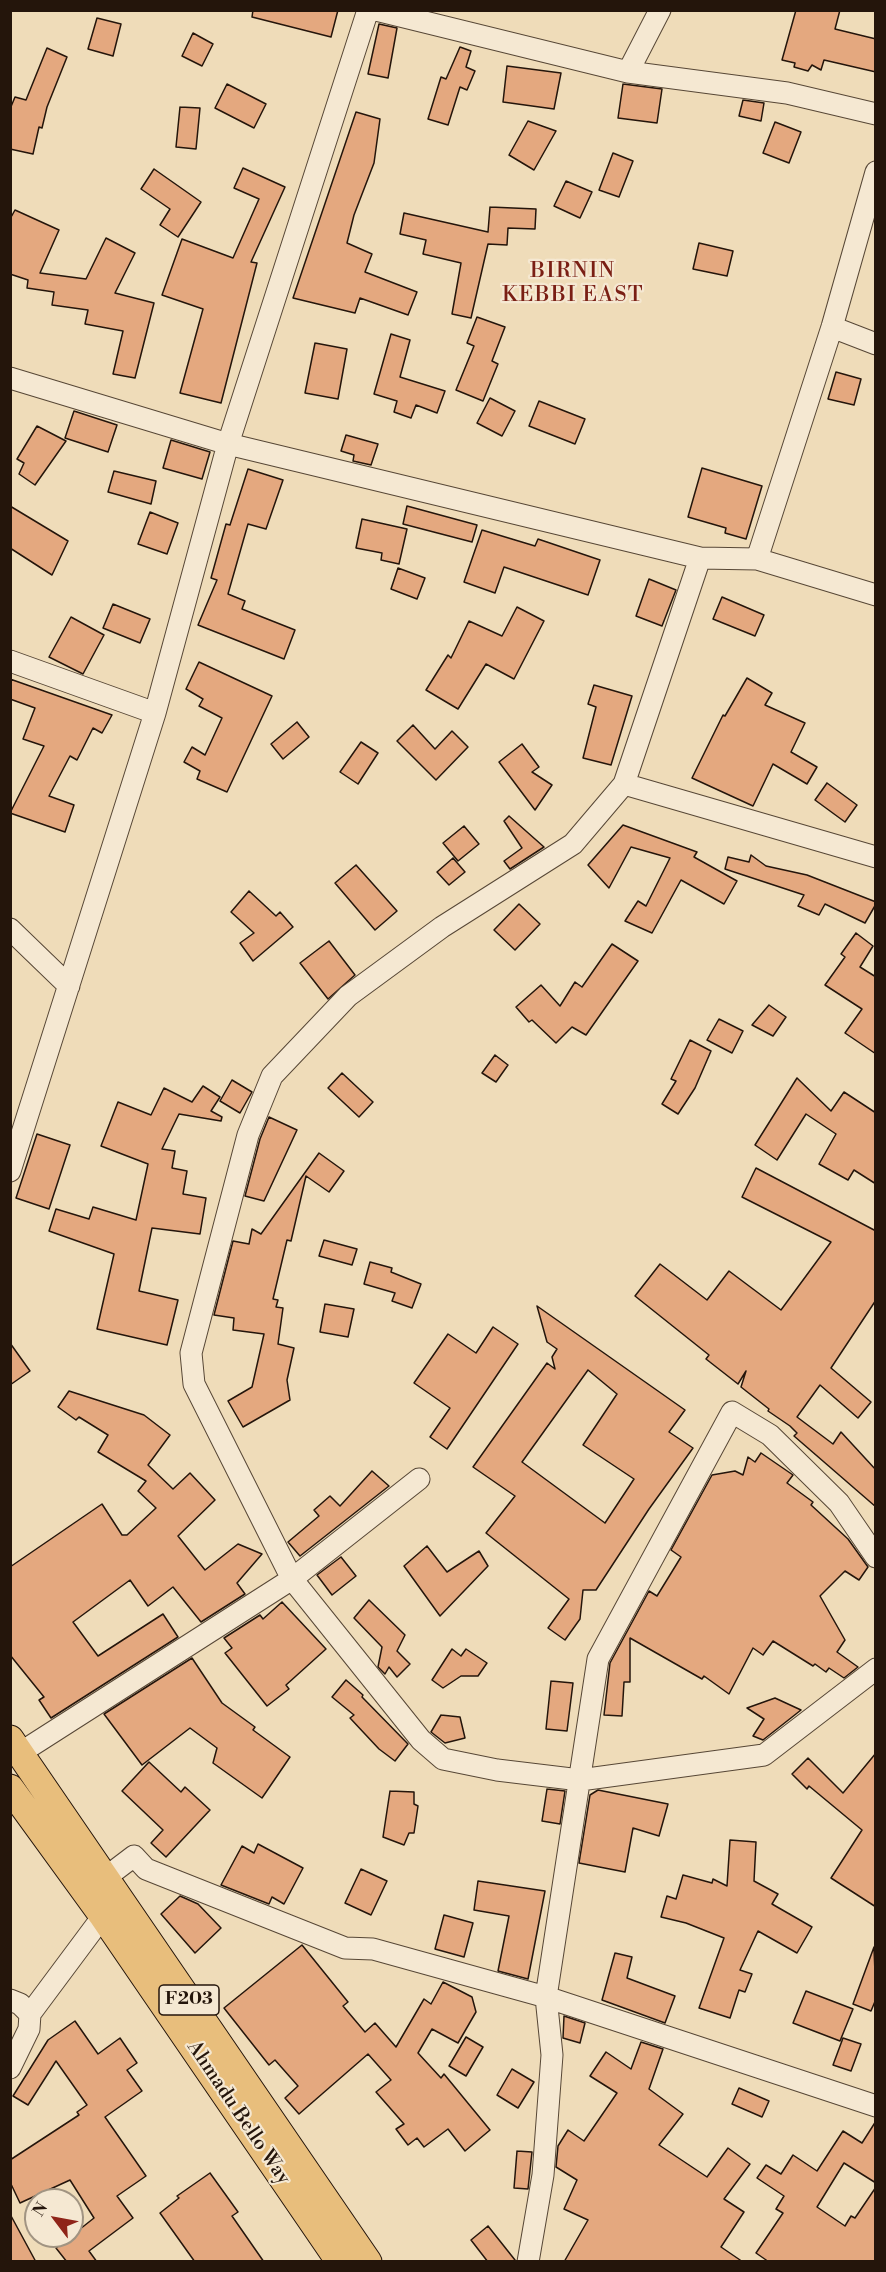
<!DOCTYPE html>
<html>
<head>
<meta charset="utf-8">
<style>
	body { margin:0 }
	#map { position:relative; width:886px; height:2272px; overflow:hidden; background:#efdcb9; font-family:"Libre Bodoni",serif }
	canvas { display:block }
	.frame { position:absolute; inset:0; border:12px solid #24150b; pointer-events:none }
	.north { position:absolute; left:24px; top:2188px; width:60px; height:60px; box-sizing:border-box; background:#f5e8d2; border:2px solid #a19482; border-radius:50%; rotate:302deg; font-size:16px; font-weight:700; line-height:24px; text-align:center; color:#24150b }
	.north::after { content:''; display:block; margin:auto; width:21px; height:27px; background:#8f2418; clip-path:polygon(50% 0,100% 100%,50% 72%,0 100%) }
</style>
</head>
<body>
<div id="map">
<canvas width="886" height="2272"></canvas>
<div class="frame"></div>
<div class="north">N</div>
</div>
<script>
const c = document.querySelector('canvas').getContext('2d');
c.lineJoin = 'round';
function fillPath(path, color) { c.fillStyle = color; c.fill(path, 'evenodd'); }
const toPath = rows => new Path2D(rows.map(r => 'M' + r).join(''));
function strokePath(path, color, width, dash) { c.strokeStyle = color; c.lineWidth = width; c.lineCap = dash ? 'butt' : 'round'; c.setLineDash(dash || []); c.stroke(path); }
function drawText(font, color, halo, rows, align = 'center') {
  c.font = font + ' "Libre Bodoni",serif'; c.lineWidth = 4.5; c.setLineDash([]); c.textBaseline = 'middle'; c.strokeStyle = halo; c.fillStyle = color; for (const [text, x, y, turn = 0] of rows) {
    c.save(); c.translate(x, y); c.rotate((+turn || 0) * Math.PI / 180); c.textAlign = isNaN(turn) ? turn : align; if (halo) c.strokeText(text, 0, 0); c.fillText(text, 0, 0); c.restore();
  }
}
const building = toPath([
	[253,10,338,10,331,37,252,17,253,10],
	[796,10,840,10,835,29,876,39,876,72,824,60,821,70,812,65,808,71,794,67,795,63,782,60,796,10],
	[97,18,121,24,113,56,88,49,97,18],
	[379,24,397,28,388,78,368,74,379,24],
	[193,33,213,44,202,66,182,56,193,33],
	[460,47,471,51,466,67,475,71,467,90,460,87,448,125,428,119,441,77,446,79,460,47],
	[47,48,67,57,47,107,42,128,39,127,33,154,10,149,10,109,15,97,26,100,47,48],
	[507,66,561,73,554,109,503,102,507,66],
	[227,84,266,104,254,128,215,108,227,84],
	[623,84,662,89,657,123,618,118,623,84],
	[743,100,764,103,761,121,739,116,743,100],
	[180,107,200,108,196,149,176,147,180,107],
	[356,112,380,119,374,163,354,215,347,243,372,254,365,272,417,292,408,315,360,298,355,313,293,298,356,112],
	[528,121,556,131,534,170,509,155,528,121],
	[775,122,801,132,789,163,763,153,775,122],
	[613,153,633,161,619,197,599,190,613,153],
	[243,168,285,187,251,262,257,263,221,403,180,393,203,309,162,295,182,239,233,258,259,199,234,188,243,168],
	[154,169,201,202,178,237,160,225,170,209,141,189,154,169],
	[566,181,592,192,580,218,554,206,566,181],
	[490,207,536,209,535,229,508,228,507,245,488,244,471,318,452,314,461,263,423,254,426,240,400,234,404,213,488,232,490,207],
	[15,210,59,230,40,273,86,279,106,238,135,253,115,293,154,303,135,378,113,374,123,331,85,324,88,310,52,305,54,292,27,288,28,280,10,274,10,219,15,210],
	[699,243,733,251,727,276,693,269,699,243],
	[477,317,505,327,492,361,498,364,483,401,456,390,474,346,467,343,477,317],
	[391,334,410,340,400,377,445,391,437,413,416,405,411,418,394,412,397,401,374,394,391,334],
	[315,343,347,349,338,399,305,393,315,343],
	[836,372,861,379,854,405,828,399,836,372],
	[490,398,515,411,502,436,477,423,490,398],
	[539,401,585,419,575,444,529,426,539,401],
	[74,411,117,425,108,452,65,438,74,411],
	[37,426,66,441,35,485,19,474,24,463,17,459,37,426],
	[346,435,378,444,371,465,353,461,354,455,341,451,346,435],
	[171,440,210,452,202,479,163,468,171,440],
	[702,468,762,486,746,539,725,533,726,528,688,517,702,468],
	[248,469,283,480,266,529,248,524,228,594,245,601,242,609,295,630,284,659,198,625,217,580,211,578,226,524,230,525,248,469],
	[114,471,156,481,151,504,108,492,114,471],
	[10,506,68,541,52,575,10,548,10,506],
	[407,506,477,525,472,542,403,524,407,506],
	[150,512,178,523,167,554,138,544,150,512],
	[362,519,407,529,399,564,381,560,382,553,356,548,362,519],
	[482,530,535,546,538,539,600,560,588,595,504,567,495,593,464,582,482,530],
	[398,568,425,578,417,599,391,589,398,568],
	[649,579,676,590,662,626,636,616,649,579],
	[722,597,764,615,755,636,713,619,722,597],
	[113,604,150,619,140,643,103,628,113,604],
	[517,607,544,621,514,679,486,664,458,709,426,690,448,655,451,658,469,621,502,636,517,607],
	[71,617,104,635,83,674,49,657,71,617],
	[199,662,272,696,227,792,197,779,200,771,184,762,192,747,205,755,222,718,199,706,203,699,186,689,199,662],
	[747,678,772,693,765,705,805,723,791,752,817,767,807,784,773,764,753,806,692,778,723,715,725,716,747,678],
	[10,679,112,715,102,733,93,728,77,760,70,756,49,796,74,805,65,832,10,813,44,746,23,739,35,708,10,699,10,679],
	[594,685,632,696,611,765,583,758,596,707,588,704,594,685],
	[297,722,309,737,283,759,271,744,297,722],
	[413,725,435,749,452,731,468,747,436,780,397,741,413,725],
	[361,742,378,753,358,784,340,772,361,742],
	[522,744,539,767,532,772,552,785,535,810,499,762,522,744],
	[827,783,857,805,845,822,815,800,827,783],
	[509,816,544,847,510,869,504,861,522,848,504,821,509,816],
	[623,825,697,852,694,857,737,881,724,904,681,880,652,933,625,921,638,901,646,906,670,858,631,847,609,888,588,865,623,825],
	[464,826,479,844,458,861,443,843,464,826],
	[751,855,766,866,807,875,876,902,876,904,865,923,825,904,819,915,798,906,804,895,725,869,728,857,749,862,751,855],
	[453,858,465,872,449,885,437,872,453,858],
	[356,865,397,911,375,930,335,883,356,865],
	[249,891,276,916,280,912,293,927,253,961,240,943,254,933,231,912,249,891],
	[519,904,540,924,515,950,494,930,519,904],
	[856,933,873,946,860,967,876,977,876,1054,845,1033,862,1009,825,985,845,957,841,954,856,933],
	[329,941,355,975,328,999,300,963,329,941],
	[612,944,638,961,586,1035,572,1027,556,1043,532,1020,529,1022,516,1007,541,985,560,1006,575,982,582,987,612,944],
	[769,1005,786,1017,773,1036,752,1025,769,1005],
	[719,1019,743,1031,732,1053,707,1040,719,1019],
	[690,1040,711,1051,695,1088,678,1114,662,1104,676,1081,671,1079,690,1040],
	[495,1055,508,1065,496,1082,482,1073,495,1055],
	[342,1073,373,1102,359,1117,328,1088,342,1073],
	[797,1078,831,1111,844,1092,876,1113,876,1184,854,1170,848,1180,819,1164,836,1134,806,1114,777,1160,755,1145,797,1078],
	[232,1080,252,1092,240,1113,220,1101,232,1080],
	[203,1086,220,1097,211,1111,222,1117,221,1121,179,1114,162,1149,175,1151,172,1168,187,1171,183,1194,206,1198,200,1234,152,1228,139,1291,178,1300,167,1345,97,1329,114,1254,49,1231,56,1209,89,1219,93,1207,136,1220,148,1164,101,1146,118,1102,151,1115,164,1088,192,1102,203,1086],
	[269,1117,297,1130,264,1201,245,1196,260,1139,269,1117],
	[37,1134,70,1145,49,1209,16,1198,37,1134],
	[319,1153,344,1171,329,1192,306,1176,291,1241,287,1240,273,1299,278,1300,276,1307,283,1308,278,1344,294,1348,287,1380,290,1400,243,1427,228,1401,252,1387,264,1334,233,1330,234,1318,214,1315,233,1241,249,1244,252,1229,261,1234,319,1153],
	[756,1168,876,1231,876,1300,831,1368,871,1402,858,1418,820,1385,797,1417,833,1444,841,1432,876,1470,876,1507,794,1436,797,1433,790,1426,768,1411,769,1409,741,1387,746,1371,738,1384,706,1359,709,1355,635,1296,660,1264,707,1300,729,1271,781,1310,831,1242,742,1197,756,1168],
	[324,1240,357,1249,352,1265,319,1256,324,1240],
	[370,1262,392,1268,391,1272,421,1284,412,1308,392,1301,395,1293,364,1284,370,1262],
	[325,1304,354,1309,348,1337,320,1332,325,1304],
	[537,1306,685,1410,669,1432,693,1448,649,1509,596,1590,583,1590,580,1619,565,1640,548,1628,569,1599,486,1533,515,1496,473,1467,547,1363,555,1369,552,1357,557,1349,547,1342,537,1306],
	[588,1370,617,1394,583,1445,634,1479,605,1523,522,1462,588,1370],
	[493,1327,518,1344,447,1449,430,1437,450,1408,414,1383,448,1334,476,1353,493,1327],
	[10,1343,30,1371,10,1385,10,1343],
	[69,1391,144,1415,170,1435,148,1465,173,1489,190,1473,215,1500,178,1536,205,1570,238,1544,262,1554,237,1583,245,1594,201,1622,173,1587,148,1606,130,1580,73,1622,98,1656,163,1614,178,1637,51,1718,39,1700,44,1697,10,1655,10,1567,102,1504,122,1535,127,1535,156,1508,138,1491,146,1481,98,1452,108,1435,79,1417,76,1420,58,1407,69,1391],
	[761,1453,793,1475,787,1483,813,1502,811,1505,848,1539,868,1567,859,1580,845,1571,820,1596,845,1640,837,1652,858,1667,844,1678,829,1668,826,1672,815,1664,813,1666,773,1641,763,1655,753,1648,729,1694,704,1676,702,1679,630,1638,630,1682,624,1682,622,1716,604,1715,610,1663,649,1591,657,1596,681,1557,671,1550,712,1475,735,1471,743,1475,748,1457,755,1462,761,1453],
	[372,1471,389,1486,300,1556,288,1542,319,1516,314,1510,330,1496,340,1506,372,1471],
	[427,1546,447,1572,479,1551,488,1566,440,1616,404,1566,427,1546],
	[341,1557,356,1576,332,1595,317,1575,341,1557],
	[369,1600,405,1635,397,1651,410,1664,397,1677,389,1667,385,1674,378,1667,382,1647,354,1618,369,1600],
	[282,1602,326,1649,286,1685,289,1689,267,1706,225,1653,232,1648,224,1638,260,1615,263,1619,282,1602],
	[452,1649,461,1656,466,1649,487,1663,478,1676,461,1676,443,1688,432,1680,452,1649],
	[192,1658,222,1703,255,1727,253,1730,290,1757,262,1798,213,1763,217,1748,190,1728,142,1765,104,1714,192,1658],
	[346,1680,363,1695,362,1697,408,1744,395,1761,379,1749,350,1718,354,1715,332,1697,346,1680],
	[551,1681,573,1683,567,1731,546,1729,551,1681],
	[775,1698,801,1710,763,1740,753,1736,764,1719,747,1708,775,1698],
	[441,1715,460,1717,465,1738,445,1743,431,1732,441,1715],
	[876,1753,876,1907,831,1878,862,1830,809,1786,807,1789,792,1774,808,1758,843,1793,876,1753],
	[149,1762,181,1792,185,1787,210,1810,166,1857,151,1843,163,1830,122,1791,149,1762],
	[547,1789,565,1791,560,1824,542,1821,547,1789],
	[598,1790,668,1804,659,1836,633,1828,625,1872,579,1863,590,1795,598,1790],
	[390,1791,414,1792,414,1804,418,1806,414,1833,409,1833,404,1845,383,1837,390,1791],
	[730,1840,756,1842,754,1881,778,1894,772,1904,812,1927,797,1953,758,1931,740,1970,752,1974,745,1992,739,1990,730,2018,699,2008,724,1938,686,1923,661,1917,667,1896,676,1899,683,1875,712,1883,713,1879,727,1886,730,1840],
	[258,1844,303,1868,284,1904,272,1897,269,1904,221,1885,242,1846,254,1853,258,1844],
	[361,1869,387,1881,371,1915,345,1903,361,1869],
	[478,1881,545,1891,528,1979,498,1971,509,1916,474,1910,478,1881],
	[180,1896,198,1904,221,1928,195,1953,161,1914,180,1896],
	[444,1915,473,1923,464,1957,435,1949,444,1915],
	[302,1945,348,2002,343,2006,365,2032,375,2023,396,2047,424,1999,431,2004,443,1982,472,1997,476,2012,458,2043,432,2029,418,2053,441,2078,444,2074,490,2130,465,2151,448,2129,424,2147,417,2138,408,2145,396,2129,404,2124,376,2092,391,2080,368,2054,299,2114,285,2098,298,2086,275,2060,269,2065,224,2008,302,1945],
	[874,1947,876,1999,871,2011,853,2004,874,1947],
	[615,1953,632,1957,627,1978,675,1996,665,2023,602,2000,615,1953],
	[806,1991,853,2009,840,2041,793,2023,806,1991],
	[564,2016,585,2023,580,2043,563,2038,564,2016],
	[75,2021,98,2054,120,2038,137,2063,127,2070,142,2091,105,2117,146,2176,117,2196,133,2218,89,2251,97,2262,67,2262,56,2248,94,2218,70,2180,20,2203,10,2182,10,2160,79,2115,77,2112,87,2105,56,2061,28,2105,13,2096,48,2040,75,2021],
	[466,2037,483,2047,466,2076,449,2066,466,2037],
	[843,2038,861,2044,851,2071,833,2065,843,2038],
	[641,2042,663,2049,649,2089,683,2114,659,2145,707,2177,728,2148,750,2164,724,2199,744,2212,721,2247,743,2262,564,2262,588,2220,564,2209,577,2180,556,2167,558,2146,568,2130,584,2141,617,2093,590,2076,606,2052,631,2069,641,2042],
	[512,2069,534,2082,518,2108,497,2095,512,2069],
	[739,2088,769,2101,762,2117,732,2104,739,2088],
	[876,2121,876,2183,844,2163,817,2207,845,2226,851,2216,855,2218,876,2187,876,2262,769,2262,756,2253,783,2213,776,2209,784,2196,757,2178,766,2165,781,2174,793,2155,817,2171,843,2131,862,2143,876,2121],
	[517,2151,532,2152,528,2189,514,2188,517,2151],
	[210,2173,238,2212,232,2216,264,2262,195,2262,160,2213,179,2198,177,2196,210,2173],
	[10,2214,36,2262,10,2262,10,2214],
	[488,2226,515,2260,516,2262,488,2262,471,2240,488,2226]
]);
fillPath(building, '#e4a87f');
strokePath(building, '#24150b', 1.5);
const minor = toPath([
	[376,10,628,72,787,93,876,114],
	[628,72,660,10],
	[832,327,876,344],
	[10,378,228,444,700,558,757,559,876,595],
	[700,558,624,784,573,844,442,927,348,996,272,1076,248,1135,191,1353,194,1384,292,1579,421,1740,443,1759,497,1770,580,1780,764,1755,876,1669],
	[757,559,832,327,876,172],
	[10,661,155,713],
	[624,784,876,857],
	[10,929,69,986],
	[10,1171,155,713,228,444,368,10],
	[20,1753,292,1579,419,1479],
	[105,1878,134,1856,146,1869,345,1948,373,1949,546,1997,876,2106],
	[10,2000,20,2004,30,2014],
	[10,2068,29,2029,30,2014,103,1916],
	[528,2262,543,2175,552,2055,546,1997,598,1659,732,1412,770,1435,839,1503,876,1557]
]);
const major = toPath([
	[10,1739,368,2262],
	[10,1788,103,1916,340,2262]
]);
strokePath(minor, '#574736', 23);
strokePath(major, '#24150b', 29);
strokePath(minor, '#f5e8d2', 21);
strokePath(major, '#e8be7c', 27);
for (const [x, y, w] of [
	[189,2000,60]
]) { const box = new Path2D(); box.roundRect(x - w / 2, y - 15, w, 30, 4.5); c.fillStyle = '#f5e8d2'; c.fill(box); strokePath(box, '#24150b', 1.5); }
drawText('bold 18px', '#24150b', null, [
	["F203",189,2000]
]);
drawText('20px', '#24150b', '#f5e8d2', [
	["Ahmadu Bello Way",238,2113,56]
]);
c.letterSpacing = '1.5px';
drawText('21px', '#7a1f14', '#f5e8d2', [
	["BIRNIN",573,272],
	["KEBBI EAST",573,296]
]);
c.letterSpacing = '0px';
</script>
</body>
</html>
